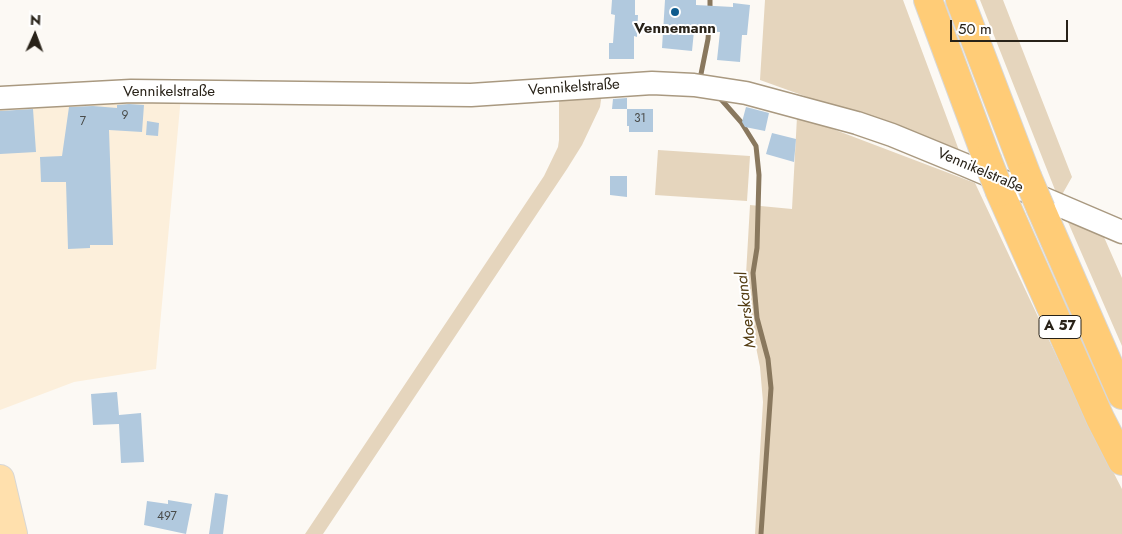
<!DOCTYPE html>
<html>
<head>
<meta charset="utf-8">
<style>
	body { margin:0 }
	#map { position:relative; width:1122px; height:534px; overflow:hidden; background:#fcf9f4; font-family:Jost,sans-serif }
	canvas { display:block }
	.north { position:absolute; left:10px; top:10px; width:50px; height:50px; -webkit-text-stroke:4px #fff; paint-order:stroke; rotate:2deg; font-size:14px; font-weight:700; line-height:20px; text-align:center; color:#282218 }
	.north::after { content:''; display:block; margin:auto; width:18px; height:22px; background:#282218; clip-path:polygon(50% 0,100% 100%,50% 72%,0 100%) }
	.scale { position:absolute; left:950px; top:20px; width:118px; height:22px; box-sizing:border-box; border:2px solid #282218; border-top:0; padding-left:6px; font-size:15px; line-height:18px; white-space:nowrap; color:#282218; -webkit-text-stroke:4px #fff; paint-order:stroke }
</style>
</head>
<body>
<div id="map">
<canvas width="1122" height="534"></canvas>
<div class="north">N</div>
<div class="scale">50 m</div>
</div>
<script>
const c = document.querySelector('canvas').getContext('2d');
c.lineJoin = 'round';
function fillPath(path, color) { c.fillStyle = color; c.fill(path, 'evenodd'); }
const toPath = rows => new Path2D(rows.map(r => 'M' + r).join(''));
function strokePath(path, color, width, dash) { c.strokeStyle = color; c.lineWidth = width; c.lineCap = dash ? 'butt' : 'round'; c.setLineDash(dash || []); c.stroke(path); }
function drawText(font, color, halo, rows, align = 'center') {
  c.font = font + ' Jost,sans-serif'; c.lineWidth = 4; c.setLineDash([]); c.textBaseline = 'middle'; c.strokeStyle = halo; c.fillStyle = color; for (const [text, x, y, turn = 0] of rows) {
    c.save(); c.translate(x, y); c.rotate((+turn || 0) * Math.PI / 180); c.textAlign = isNaN(turn) ? turn : align; if (halo) c.strokeText(text, 0, 0); c.fillText(text, 0, 0); c.restore();
  }
}
fillPath(toPath([
	[181,96,156,369,74,382,0,410,0,103]
]), '#fcefdb');
fillPath(toPath([
	[765,0,903,0,960,153,916,136,760,80],
	[980,0,1003,0,1072,177,1059,200],
	[602,93,600,107,582,145,567,169,323,534,305,534,544,176,558,147,559,140,559,94],
	[797,117,817,123,975,183,1089,425,1122,489,1122,534,755,534,763,402,760,367,745,292,750,205,792,209],
	[658,150,750,156,747,201,655,195],
	[1064,213,1100,228,1122,278,1122,346]
]), '#e5d5bd');
strokePath(toPath([
	[710,11,710,0],
	[700,79,708,39,709,25],
	[719,97,741,122,756,146,759,175,757,248,753,273,757,318,768,359,771,388,761,534]
]), '#89785e', 5);
fillPath(toPath([
	[612,0,635,0,635,15,638,15,637,37,634,36,634,59,609,59,609,43,613,43,615,15,611,14],
	[665,0,696,0,696,5,733,7,733,3,750,5,747,35,742,35,740,62,717,60,720,32,694,31,692,51,662,48],
	[627,98,627,109,612,109,613,99],
	[129,104,144,105,142,132,109,130,113,245,90,245,90,248,68,249,66,182,41,182,40,157,62,156,69,107,93,106,117,108,117,105],
	[746,107,769,113,765,131,745,127,742,122],
	[33,109,36,152,0,154,0,111],
	[627,109,653,109,653,132,629,132,629,126,627,126],
	[147,121,159,123,158,136,146,135],
	[772,133,796,139,794,162,766,154],
	[610,176,627,176,627,197,610,195],
	[117,392,119,415,141,413,144,462,121,463,119,424,93,425,91,394],
	[215,493,228,495,223,534,209,534],
	[168,500,192,504,186,534,144,525,147,501,168,504]
]), '#b1c9de');
const minor = toPath([
	[0,98,131,91,471,95,652,83,694,85,746,93,857,123,892,135,965,165,1122,232]
]);
const major = toPath([
	[0,479,13,534]
]);
const highway = toPath([
	[928,0,987,159],
	[960,0,1027,176],
	[1000,192,1100,418,1122,461],
	[1041,209,1122,395]
]);
strokePath(minor, '#a99980', 25);
strokePath(major, '#d8d7d5', 30);
strokePath(highway, '#d8d7d5', 30);
strokePath(minor, '#fff', 22);
strokePath(major, '#ffe0ad', 28);
strokePath(highway, '#fc7', 28);
const highwayBridge = toPath([
	[987,159,1000,192],
	[1027,176,1041,209]
]);
strokePath(highwayBridge, '#d8d7d5', 30, []);
strokePath(highwayBridge, '#fc7', 28);
for (const [x, y, r, color] of [
	[675,12,5,"#0e5b8e"]
]) { const dot = new Path2D(); dot.arc(x, y, r, 0, 2 * Math.PI); c.fillStyle = color; c.fill(dot); strokePath(dot, '#fff', 2); }
drawText('12px', '#4a4c4a', null, [
	["9",125,116],
	["31",640,119],
	["7",83,122],
	["497",167,517]
]);
for (const [x, y, w] of [
	[1060,327,42]
]) { const box = new Path2D(); box.roundRect(x - w / 2, y - 11.5, w, 23, 4); c.fillStyle = '#fff'; c.fill(box); strokePath(box, '#282218', 1); }
drawText('bold 14px', '#282218', null, [
	["A 57",1060,327]
]);
drawText('bold 15px', '#282218', '#fff', [
	["Vennemann",675,29]
]);
drawText('15px', '#282218', '#fff', [
	["Vennikelstraße",574,88,-4],
	["Vennikelstraße",169,92],
	["Vennikelstraße",980,171,23]
]);
drawText('italic 16px', '#533c11', '#fff', [
	["Moerskanal",747,310,-97]
]);
</script>
</body>
</html>
